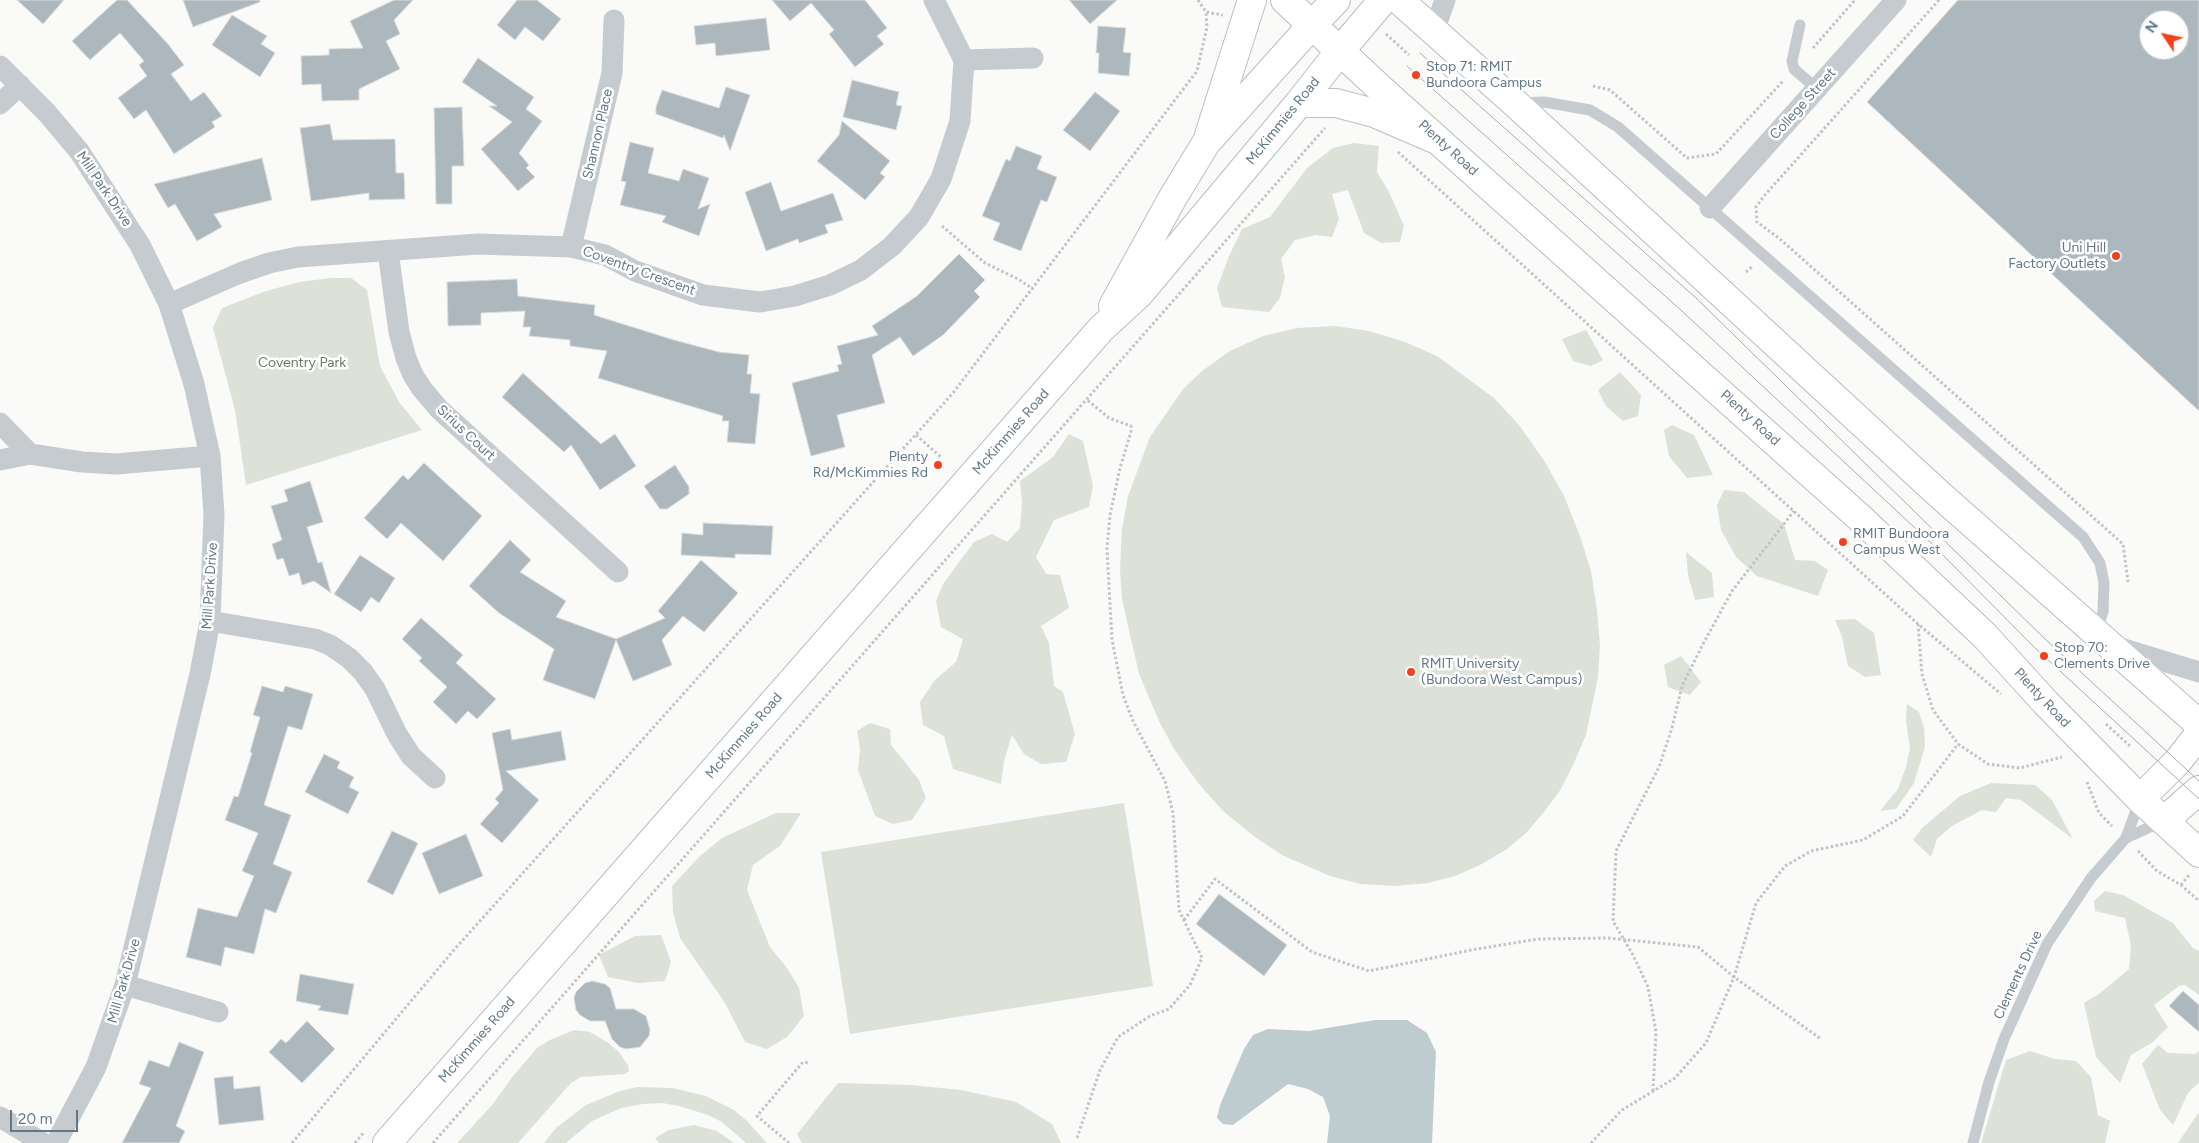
<!DOCTYPE html>
<html>
<head>
<meta charset="utf-8">
<style>
	body { margin:0 }
	#map { position:relative; width:2199px; height:1143px; overflow:hidden; background:#fafaf8; font-family:Figtree,sans-serif }
	canvas { display:block }
	.north { position:absolute; left:2139px; top:10px; width:50px; height:50px; box-sizing:border-box; background:#fff; border:1px solid #c0c9cf; border-radius:50%; rotate:304deg; font-size:14px; font-weight:700; line-height:20px; text-align:center; color:#627886 }
	.north::after { content:''; display:block; margin:auto; width:18px; height:22px; background:#f4411d; clip-path:polygon(50% 0,100% 100%,50% 72%,0 100%) }
	.scale { position:absolute; left:10px; top:1110px; width:68px; height:22px; box-sizing:border-box; border:2px solid #627886; border-top:0; padding-left:6px; font-size:15px; line-height:18px; white-space:nowrap; color:#627886; -webkit-text-stroke:4px #fff; paint-order:stroke }
</style>
</head>
<body>
<div id="map">
<canvas width="2199" height="1143"></canvas>
<div class="north">N</div>
<div class="scale">20 m</div>
</div>
<script>
const c = document.querySelector('canvas').getContext('2d');
c.lineJoin = 'round';
function fillPath(path, color) { c.fillStyle = color; c.fill(path, 'evenodd'); }
const toPath = rows => new Path2D(rows.map(r => 'M' + r).join(''));
function strokePath(path, color, width, dash) { c.strokeStyle = color; c.lineWidth = width; c.lineCap = dash ? 'butt' : 'round'; c.setLineDash(dash || []); c.stroke(path); }
function drawText(font, color, halo, rows, align = 'center') {
  c.font = font + ' Figtree,sans-serif'; c.lineWidth = 5; c.setLineDash([]); c.textBaseline = 'middle'; c.strokeStyle = halo; c.fillStyle = color; for (const [text, x, y, turn = 0] of rows) {
    c.save(); c.translate(x, y); c.rotate((+turn || 0) * Math.PI / 180); c.textAlign = isNaN(turn) ? turn : align; if (halo) c.strokeText(text, 0, 0); c.fillText(text, 0, 0); c.restore();
  }
}
fillPath(toPath([
	[1354,143,1379,146,1377,172,1389,192,1404,226,1400,242,1381,243,1364,233,1348,190,1332,194,1339,219,1332,237,1316,235,1295,240,1281,259,1285,277,1280,298,1269,312,1222,307,1217,288,1229,256,1242,229,1270,217,1307,168,1333,148],
	[331,278,351,278,367,290,380,366,399,402,422,430,246,485,235,410,213,328,222,308,266,291,299,282],
	[1335,326,1369,331,1405,342,1437,356,1494,398,1519,425,1545,462,1564,496,1580,536,1591,571,1597,610,1600,646,1598,677,1586,735,1573,765,1561,789,1544,812,1526,833,1507,849,1480,865,1455,876,1428,883,1395,886,1361,884,1330,876,1282,855,1255,837,1224,812,1198,783,1174,749,1159,721,1139,674,1122,599,1120,570,1122,529,1128,496,1150,437,1183,389,1202,371,1230,351,1263,336,1297,328],
	[1586,330,1603,360,1591,366,1573,361,1562,339],
	[1620,372,1641,395,1638,416,1623,421,1606,406,1598,390],
	[1672,425,1694,435,1713,475,1687,478,1669,456,1664,430],
	[1069,434,1083,441,1093,486,1089,507,1054,520,1036,557,1046,574,1060,575,1069,608,1041,626,1049,643,1054,686,1063,692,1075,734,1066,762,1041,764,1024,754,1012,735,1004,761,1001,784,953,769,944,736,923,725,920,702,935,680,956,662,963,639,941,627,936,601,943,584,974,542,992,534,1007,542,1020,528,1022,503,1020,481,1053,457],
	[1724,490,1744,492,1784,524,1795,560,1815,561,1828,570,1818,596,1757,576,1736,557,1721,530,1717,505],
	[1686,552,1712,573,1714,597,1695,600,1688,575],
	[1855,619,1874,633,1881,675,1865,677,1848,666,1842,637,1835,620],
	[1681,656,1701,682,1690,695,1668,687,1664,665],
	[1907,704,1919,712,1924,728,1925,747,1914,783,1896,809,1880,811,1898,789,1906,767,1910,748,1906,721],
	[870,723,890,729,891,745,919,780,926,798,912,820,893,824,875,816,858,770,860,749,857,731],
	[1991,783,2035,785,2052,800,2073,839,2021,800,2006,798,1996,812,1982,810,1952,826,1937,839,1931,857,1913,840,1922,828,1960,796],
	[1124,803,1153,986,850,1034,821,852],
	[776,813,801,813,780,846,753,865,747,890,770,947,787,968,799,988,804,1016,787,1037,767,1049,745,1042,725,1003,680,938,673,912,672,886,699,857,722,838],
	[2105,891,2123,895,2173,923,2193,948,2199,951,2199,995,2185,985,2179,986,2154,1005,2168,1027,2153,1042,2131,1055,2120,1083,2096,1057,2084,1003,2099,994,2129,969,2131,946,2125,918,2095,911,2094,901],
	[661,935,671,962,665,981,638,983,608,977,599,955,635,936],
	[574,1030,590,1032,607,1042,618,1051,628,1065,629,1071,625,1074,581,1077,571,1083,518,1143,457,1143,492,1105,513,1076,537,1048,550,1040],
	[2158,1045,2168,1053,2195,1054,2199,1051,2199,1082,2188,1093,2173,1125,2160,1110,2142,1064],
	[2030,1051,2055,1059,2076,1061,2091,1077,2098,1115,2110,1121,2105,1143,1981,1143,2006,1060],
	[838,1083,911,1085,961,1090,1016,1102,1052,1124,1061,1143,802,1143,797,1134],
	[638,1087,672,1088,706,1096,734,1110,747,1121,767,1143,746,1143,722,1122,708,1115,679,1106,662,1103,643,1104,621,1108,592,1121,566,1143,544,1143,556,1128,586,1105,620,1091],
	[2199,1112,2199,1143,2178,1143],
	[694,1125,717,1131,734,1143,659,1143,655,1138,669,1130]
]), '#dce2d8');
fillPath(toPath([
	[1375,1020,1407,1020,1427,1033,1436,1052,1432,1143,1327,1143,1330,1116,1323,1097,1308,1089,1288,1084,1233,1125,1223,1124,1217,1118,1220,1105,1244,1049,1253,1035,1268,1029,1309,1031]
]), '#beccd0');
const building = toPath([
	[17,0,64,0,43,24,17,0],
	[117,0,127,0,168,44,184,65,171,74,191,101,204,92,222,116,212,122,215,127,174,154,146,110,134,119,118,98,147,76,139,65,144,61,120,33,90,60,72,41,117,0],
	[183,0,260,0,260,2,193,27,183,0],
	[394,0,413,0,394,20,400,34,386,41,400,69,359,89,359,100,322,101,321,84,302,85,301,56,329,55,329,49,363,48,350,21,394,0],
	[517,0,537,0,561,19,543,41,525,27,515,40,497,25,517,0],
	[772,0,865,0,887,28,877,36,884,44,855,67,829,34,834,30,811,3,790,21,772,0],
	[1069,0,1117,0,1090,24,1069,0],
	[1958,0,2199,0,2199,411,1867,102,1958,0],
	[2149,20,2179,20,2179,50,2149,50,2149,20],
	[232,15,267,36,261,44,275,53,260,77,212,45,232,15],
	[766,18,770,50,716,56,715,43,696,45,694,26,766,18],
	[1098,26,1126,28,1123,52,1131,53,1129,76,1098,73,1099,53,1096,53,1098,26],
	[478,58,534,97,526,109,542,121,519,153,529,165,526,168,535,177,518,191,481,149,512,122,489,106,497,106,462,82,478,58],
	[852,80,899,92,896,105,902,106,896,130,843,117,852,80],
	[726,87,750,95,730,151,724,135,723,138,656,114,656,107,662,90,719,108,726,87],
	[1095,92,1120,111,1090,151,1063,130,1095,92],
	[462,107,464,166,452,166,452,204,436,204,434,108,462,107],
	[842,121,890,161,880,173,885,177,865,200,817,161,839,135,842,121],
	[330,124,333,140,395,139,396,173,404,173,405,199,369,200,369,193,311,201,300,128,330,124],
	[630,142,654,148,648,173,679,181,683,169,709,178,698,209,710,204,699,236,662,222,666,216,620,205,626,182,621,181,630,142],
	[1016,146,1042,156,1037,169,1057,177,1047,202,1041,200,1021,251,993,240,1000,223,982,216,1006,159,1010,161,1016,146],
	[262,158,272,200,214,214,222,227,197,241,175,204,168,208,154,184,262,158],
	[771,182,781,211,833,193,843,220,825,225,828,233,799,243,798,239,766,251,745,192,771,182],
	[959,254,985,280,974,291,980,297,943,335,913,356,900,337,872,355,885,403,837,415,845,447,811,456,792,383,839,371,837,365,842,364,837,346,878,335,872,326,917,296,959,254],
	[517,279,518,296,595,305,594,315,674,340,719,352,749,355,747,374,752,374,750,393,760,394,755,444,727,442,729,421,722,421,723,416,598,378,607,351,570,346,570,340,529,336,531,327,523,327,525,311,481,313,481,325,448,326,447,282,517,279],
	[523,373,601,444,615,434,636,466,600,490,571,445,564,452,502,397,523,373],
	[424,463,482,516,443,561,401,523,387,539,364,518,403,475,408,480,424,463],
	[675,465,689,487,689,494,667,509,660,509,644,486,675,465],
	[310,481,323,522,307,527,318,563,322,562,331,593,314,581,302,585,299,573,289,576,283,558,277,560,272,544,282,540,271,506,288,501,284,490,310,481],
	[703,523,773,526,771,555,735,554,735,558,681,555,682,533,703,535,703,523],
	[510,540,531,560,520,572,566,601,556,617,616,639,665,618,658,611,701,560,738,593,704,632,683,616,662,640,672,665,633,681,616,640,595,699,543,680,554,649,499,613,469,586,510,540],
	[360,555,395,578,379,603,371,597,361,612,334,594,360,555],
	[421,618,463,655,456,663,496,699,477,719,468,711,456,724,433,702,447,687,419,661,422,658,402,639,421,618],
	[262,686,283,692,285,686,313,694,302,730,288,726,264,805,291,815,273,864,292,872,276,913,265,909,254,954,225,947,221,966,186,957,198,908,237,917,254,876,242,871,258,833,225,820,234,796,238,797,252,753,250,752,260,717,253,715,262,686],
	[510,729,512,740,561,731,566,760,506,771,539,800,502,843,480,824,499,803,495,799,503,790,492,733,510,729],
	[324,754,340,762,337,768,354,777,349,787,359,792,348,814,305,792,324,754],
	[392,831,418,843,393,895,367,882,392,831],
	[466,834,483,876,439,894,422,853,466,834],
	[1219,894,1287,945,1264,976,1196,924,1219,894],
	[300,974,354,984,348,1015,318,1010,321,1006,296,1001,300,974],
	[592,981,605,984,610,988,616,1009,634,1009,646,1016,650,1030,649,1036,640,1047,626,1049,620,1047,612,1039,605,1021,590,1021,580,1015,576,1010,574,998,576,992,585,983,592,981],
	[2183,991,2199,1005,2199,1032,2169,1006,2183,991],
	[307,1021,335,1049,302,1083,269,1052,281,1039,286,1043,307,1021],
	[179,1042,204,1052,176,1126,185,1131,179,1143,122,1143,151,1088,139,1084,149,1060,169,1067,179,1042],
	[233,1076,234,1089,260,1086,264,1120,219,1125,214,1078,233,1076]
]);
fillPath(building, '#adb8be');
strokePath(building, '#dcdcda', 1);
const secondary = toPath([
	[1299,103,1336,103,1374,113,1432,138],
	[1209,135,1252,0],
	[1113,306,1172,199,1206,143,1312,25],
	[387,1143,1101,329,1139,294,1299,103,1340,51]
]);
const trunk = toPath([
	[1285,0,1384,92,1859,517,1985,636,2045,702,2140,799,2199,853],
	[1399,0,1516,104,1940,495,2199,724],
	[1312,25,1336,0],
	[1340,51,1383,0],
	[2140,799,2178,761,2199,734],
	[2165,820,2199,790]
]);
strokePath(secondary, '#b9c0c5', 30);
strokePath(trunk, '#b8bdc0', 30);
strokePath(toPath([
	[1198,0,1206,12,1223,15],
	[1939,0,1764,196,1756,207,1757,222,1780,239,2123,544,2128,582],
	[1386,34,1409,55],
	[1813,48,1855,0],
	[1593,86,1610,90,1687,158,1716,154,1783,81],
	[1398,152,1918,624,2001,694],
	[942,226,985,263,1018,279,1033,289],
	[1746,272,1753,266],
	[916,435,942,458],
	[1918,624,1922,674,1933,710,1958,744,1988,764,2020,768,2062,757],
	[2106,724,2130,746],
	[2087,782,2099,813,2112,826],
	[2138,851,2157,871,2181,885,2199,901],
	[2181,885,2189,875],
	[1184,920,1215,879,1312,952,1369,971,1471,950,1538,939,1607,938,1698,947,1734,977,1821,1039],
	[1653,1091,1656,1032,1648,987,1633,955,1613,921,1616,851,1659,767,1672,728,1682,686,1703,644,1732,591,1794,511],
	[1077,1138,1100,1070,1118,1037,1150,1016,1169,1009,1190,985,1202,958,1179,910,1173,813,1165,781,1133,721,1123,695,1112,640,1107,549,1110,515,1120,468,1131,432,1131,426,1109,418,1086,399],
	[292,1143,453,951,953,393,1197,71,1207,27,1206,12],
	[355,1143,364,1132],
	[433,1143,1325,128],
	[789,1143,757,1116,803,1062,810,1063],
	[1591,1143,1622,1110,1675,1078,1706,1043,1734,977,1756,903,1785,866,1811,851,1863,840,1903,816,1958,744]
]), '#c1c4c6', 3, [2.5, 2.5]);
strokePath(toPath([
	[1800,25,1792,61,1794,69,1817,89],
	[1520,103,1544,102,1590,110,1618,127,2083,537,2100,563,2104,583,2103,612,2096,632],
	[2126,838,2163,821],
	[1973,1143,1989,1082,2004,1039,2047,944,2091,878,2126,838,2140,800]
]), '#c5cbce', 11);
strokePath(toPath([
	[1434,31,1445,0],
	[964,60,1033,58],
	[0,66,47,113,79,151,140,245,169,304,194,384,210,456,214,515,210,621,200,674,125,985,96,1067,56,1143],
	[0,104,20,85],
	[1710,208,1896,0],
	[571,247,612,73,614,20],
	[388,251,399,332,406,358,413,375,422,389,439,409,618,572],
	[169,304,240,273,269,263,298,257,478,244,571,247,605,255,635,271,703,295,760,302,795,296,830,285,861,270,892,246,919,217,941,179,960,121,964,60,934,0],
	[0,423,30,454],
	[0,460,30,454,82,462,116,464,210,456],
	[210,621,315,639,330,645,349,658,363,672,375,689,397,734,411,756,435,778],
	[2114,646,2199,672],
	[125,985,218,1012],
	[0,1117,43,1143]
]), '#c5cbce', 21);
strokePath(secondary, '#fff', 28);
strokePath(trunk, '#fff', 28);
strokePath(toPath([
	[1420,53,1696,298,2045,639,2199,781],
	[1407,66,1683,312,1930,542,2035,648,2199,799]
]), '#a5aeb4', 1);
for (const [x, y, r, color] of [
	[1416,75,5,"#f4411d"],
	[2116,256,5,"#f4411d"],
	[938,465,5,"#f4411d"],
	[1843,542,5,"#f4411d"],
	[2044,656,5,"#f4411d"],
	[1411,672,5,"#f4411d"]
]) { const dot = new Path2D(); dot.arc(x, y, r, 0, 2 * Math.PI); c.fillStyle = color; c.fill(dot); strokePath(dot, '#fff', 2); }
drawText('14px', '#627886', '#fff', [
	["Stop 71: RMIT",1426,67],
	["Bundoora Campus",1426,83],
	["Uni Hill",2106,248,"right"],
	["Factory Outlets",2106,264,"right"],
	["Plenty",928,457,"right"],
	["Rd/McKimmies Rd",928,473,"right"],
	["RMIT Bundoora",1853,534],
	["Campus West",1853,550],
	["Stop 70:",2054,648],
	["Clements Drive",2054,664],
	["RMIT University",1421,664],
	["(Bundoora West Campus)",1421,680]
], 'left');
drawText('14px', '#627886', '#fff', [
	["College Street",1803,104,-48],
	["McKimmies Road",1283,121,-51],
	["Shannon Place",598,134,-77],
	["Plenty Road",1448,148,42],
	["Mill Park Drive",104,189,56],
	["Coventry Crescent",639,271,20],
	["Plenty Road",1750,418,42],
	["McKimmies Road",1011,432,-49],
	["Sirius Court",466,433,43],
	["Mill Park Drive",210,586,-86],
	["Plenty Road",2042,698,47],
	["McKimmies Road",744,736,-49],
	["Clements Drive",2018,975,-65],
	["Mill Park Drive",124,981,-74],
	["McKimmies Road",477,1040,-49]
]);
drawText('14px', '#687c62', '#fff', [
	["Coventry Park",302,363]
]);
</script>
</body>
</html>
